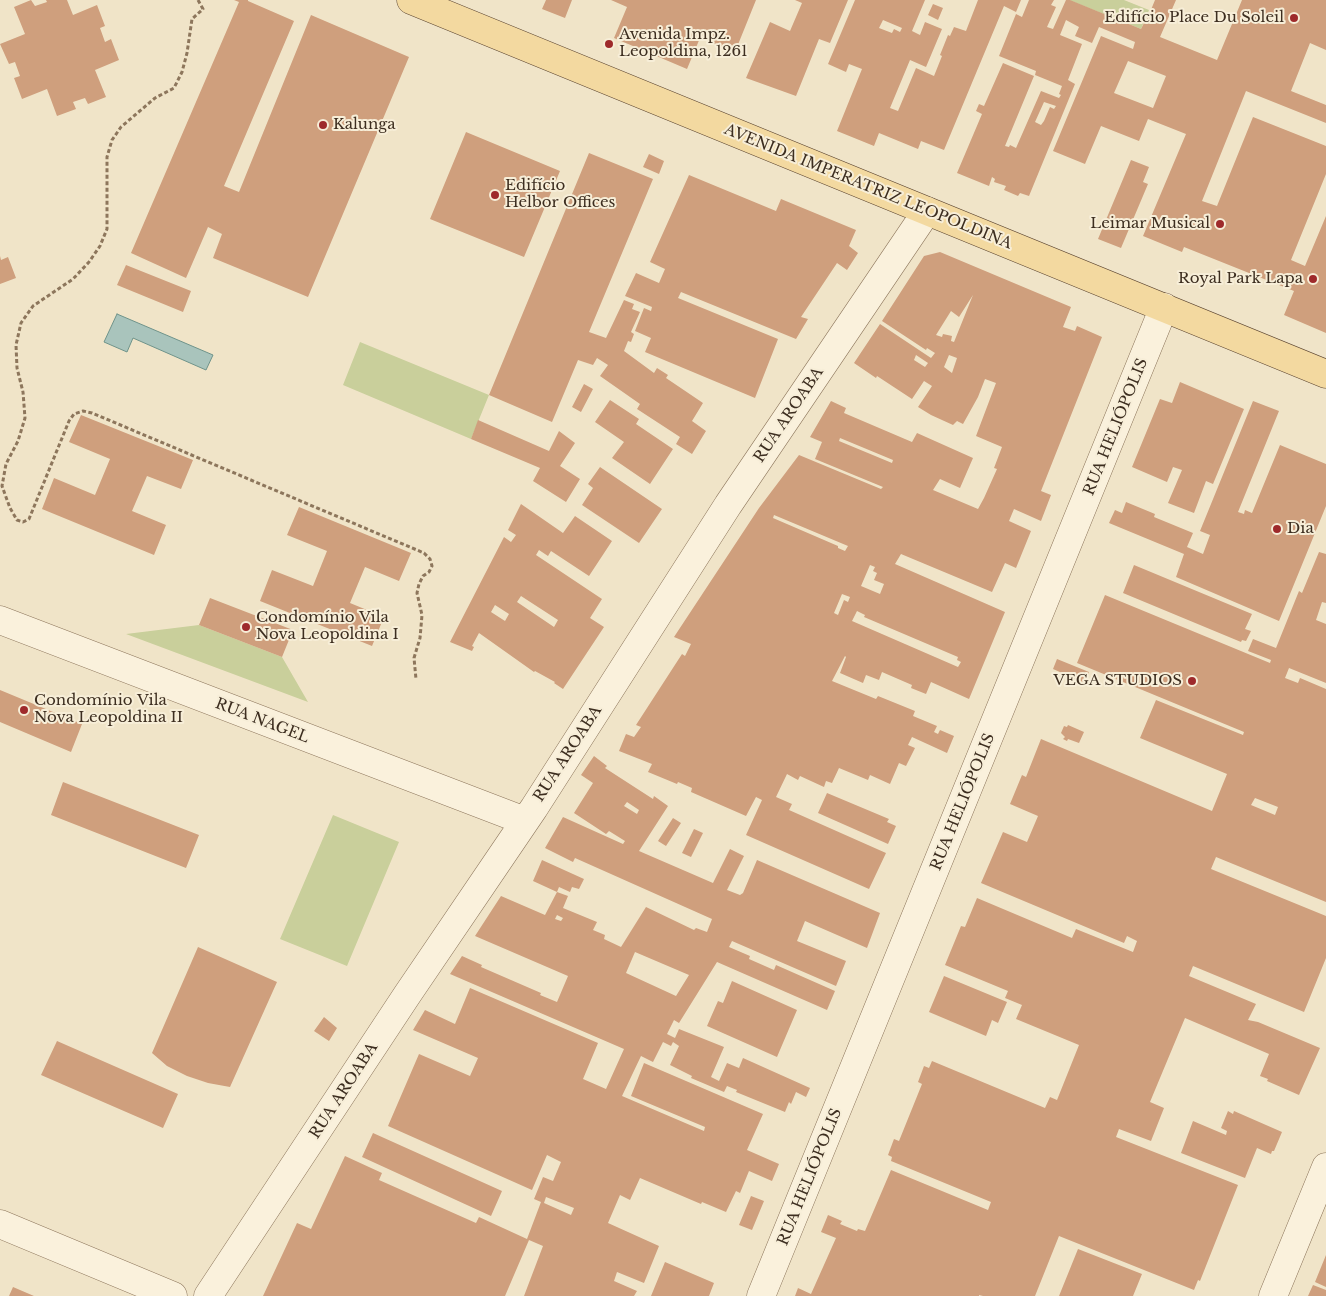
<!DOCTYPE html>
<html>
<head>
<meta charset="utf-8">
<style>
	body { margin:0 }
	canvas { display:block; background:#f0e4c8 }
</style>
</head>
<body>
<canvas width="1326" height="1296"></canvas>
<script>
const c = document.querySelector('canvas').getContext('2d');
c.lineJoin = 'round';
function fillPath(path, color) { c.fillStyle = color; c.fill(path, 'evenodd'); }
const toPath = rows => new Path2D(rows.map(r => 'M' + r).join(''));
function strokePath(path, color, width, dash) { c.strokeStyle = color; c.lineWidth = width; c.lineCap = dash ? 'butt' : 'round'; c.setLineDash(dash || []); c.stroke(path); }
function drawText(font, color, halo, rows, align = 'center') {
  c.font = font + ' "Libre Baskerville",serif'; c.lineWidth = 4; c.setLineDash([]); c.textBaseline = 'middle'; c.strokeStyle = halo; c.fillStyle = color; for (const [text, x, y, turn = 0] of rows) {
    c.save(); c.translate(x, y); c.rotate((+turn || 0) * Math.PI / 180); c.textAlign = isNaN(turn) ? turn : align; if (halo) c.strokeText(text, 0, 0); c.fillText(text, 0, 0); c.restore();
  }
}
fillPath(toPath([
	[1069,0,1124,0,1149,10,1141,29],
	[360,342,489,395,471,439,343,385],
	[199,625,282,657,308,702,126,634],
	[333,815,399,842,347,966,280,939]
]), '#c9cf9b');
const water = toPath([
	[117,314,213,355,206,370,133,338,127,352,104,342,117,314]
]);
fillPath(water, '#a9c4bc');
strokePath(water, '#6f938a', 1);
fillPath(toPath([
	[31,0,35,6,47,2,46,0,67,0,73,15,97,5,105,26,100,28,105,42,111,39,119,60,95,70,106,97,88,104,85,98,73,102,76,109,57,116,47,89,22,99,14,78,20,76,15,62,9,64,0,44,25,34,14,7],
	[234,0,248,0,248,1,294,21,224,186,239,192,311,15,409,57,308,297,213,258,222,234,208,227,186,278,131,253,239,2],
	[546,0,572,0,565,18,542,9],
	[611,0,756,0,735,52,700,38,687,69,614,38,627,7],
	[795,0,848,0,830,43,819,39,796,96,746,78,770,22,790,31,802,3],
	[855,0,925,0,912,31,920,35,925,22,942,29,926,67,910,60,890,108,898,111,916,68,934,76,942,56,940,55,948,35,950,36,954,27,966,31,978,0,1021,0,1016,12,1004,6,944,150,921,141,918,149,879,133,874,146,837,131,862,69,849,64,846,72,828,64],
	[883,20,902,28,900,32,894,29,892,33,879,28],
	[1029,0,1054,0,1051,5,1056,7,1047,27,1053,29,1066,0,1070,0,1141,29,1145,21,1146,22,1155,0,1176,0,1160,37,1217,60,1242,0,1326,0,1326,50,1310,43,1291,91,1326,105,1326,123,1246,91,1202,201,1217,206,1253,117,1326,146,1326,174,1291,260,1305,266,1326,216,1326,333,1284,315,1294,291,1184,247,1182,252,1143,236,1186,134,1148,119,1139,141,1101,126,1085,164,1053,151,1101,36,1133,49,1135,42,1099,27,1092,43,1075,36,1079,27,1066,20,1060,35,1082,44,1068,80,1075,84,1029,196,1020,193,1018,196,1004,190,1006,186,994,182,995,179,992,177,989,186,957,173,982,114,976,111,979,104,984,106,1003,63,1034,76,1005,146,1009,147,1010,145,1016,148,1041,91,1059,98,1061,95,1059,94,1062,86,1035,75,1036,71,999,56,1016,14,1022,17],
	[1128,61,1166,76,1153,108,1114,93],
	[1044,102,1056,106,1054,109,1050,107,1044,121,1041,125,1035,122],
	[933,4,943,8,938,20,928,15],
	[466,132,560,171,524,257,430,219],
	[589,153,653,179,589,332,606,338,624,300,634,304,632,309,640,312,631,332,634,334,631,342,628,341,624,351,654,373,657,368,668,375,666,378,703,403,692,421,706,431,692,454,676,444,680,437,637,409,640,404,600,376,608,365,597,358,593,365,578,360,552,422,489,395],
	[649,154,664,161,659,174,643,167],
	[1131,160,1149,167,1143,182,1148,184,1121,248,1098,239],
	[689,175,776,211,781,199,856,230,849,246,858,253,847,270,837,263,801,317,808,319,796,339,681,292,678,298,778,339,755,398,645,352,651,338,635,331,644,308,651,311,652,307,625,296,636,273,659,283,665,269,650,262],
	[940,252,1071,307,1063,327,1075,331,1077,326,1102,337,1041,491,1051,495,1041,521,1014,509,1009,521,1031,531,1016,568,1005,563,992,592,901,554,895,564,1005,612,969,699,931,682,926,694,911,688,912,685,882,672,879,680,866,675,863,683,840,673,846,657,845,656,832,681,876,699,878,696,915,711,913,716,937,726,934,732,938,734,940,730,954,736,947,753,912,737,908,745,915,748,906,766,899,763,890,784,870,775,868,780,839,768,832,783,826,781,824,787,800,776,798,780,787,774,776,797,792,804,789,810,886,853,869,889,746,835,762,800,756,797,746,816,691,792,692,788,678,782,677,784,648,772,652,764,619,751,626,734,634,737,641,727,636,725,682,654,685,656,691,644,674,637,759,508,799,455,881,489,883,487,815,459,822,442,810,437,831,401,846,408,844,413,912,442,917,433,973,458,960,488,940,479,933,490,978,509,984,498,997,469,994,468,1002,447,976,436,996,383,985,379,978,397,963,424,957,421,953,425,931,415,918,407,932,386,924,381,912,399,877,376,876,378,854,363,880,324,931,358,935,353,927,348,926,350,882,321,924,256],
	[973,295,954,342,951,341,952,336,943,334,942,337,936,335,951,311,959,317],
	[916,355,928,363,925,367,914,360],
	[949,355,957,358,952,373,944,367],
	[840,438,893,460,892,463,839,441],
	[774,515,848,546,845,551,838,548,838,546,773,518],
	[870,565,875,567,873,571,877,573,874,580,884,584,880,594,861,586],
	[842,594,850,597,848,602,844,600,838,615,834,613],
	[857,611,865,615,864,617,958,657,957,660,961,662,958,667,852,621],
	[0,256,1,260,8,257,16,278,0,284],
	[126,265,191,291,183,312,117,285],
	[1180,382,1244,409,1213,484,1206,481,1194,513,1168,503,1182,470,1173,467,1167,482,1132,467,1160,399,1172,403],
	[584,384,593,389,581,412,572,407],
	[610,400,639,419,636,424,673,449,650,484,612,458,624,442,595,422],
	[1253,401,1279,411,1238,512,1244,514,1245,510,1252,513,1280,445,1326,464,1326,506,1279,621,1176,577,1184,554,1109,523,1115,510,1122,513,1126,502,1155,514,1154,517,1193,533,1187,547,1203,554,1210,535,1200,531],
	[81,415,193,460,181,489,147,476,132,511,166,525,154,555,42,509,54,478,95,495,110,459,69,442],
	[478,420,549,451,559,431,575,443,560,466,580,479,566,502,533,481,540,468,471,439],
	[600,467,662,509,639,543,582,505,593,488,588,484],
	[521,504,563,533,575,516,612,541,589,576,551,551,548,556,539,550,536,555,602,599,590,618,604,627,563,689,554,683,555,682,535,671,534,672,479,633,472,646,474,647,472,651,450,642,504,537,511,542,516,535,508,530],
	[521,596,558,620,554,627,517,602],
	[495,605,509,614,505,621,491,612],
	[299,507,411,553,399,581,365,567,350,603,384,617,372,646,260,601,272,570,313,586,327,551,287,535],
	[1319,552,1326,554,1326,603,1322,602,1316,620,1326,624,1326,683,1289,668,1285,678,1298,683,1300,678,1326,689,1326,902,1216,857,1211,869,1326,916,1326,958,1304,1012,1193,966,1189,976,1256,1004,1248,1020,1258,1022,1320,1048,1299,1095,1267,1081,1268,1079,1260,1076,1269,1054,1185,1018,1150,1102,1164,1108,1151,1141,1119,1129,1116,1137,1238,1185,1200,1281,1198,1280,1194,1290,1059,1236,1035,1296,983,1296,979,1295,979,1296,795,1296,798,1288,811,1294,836,1238,821,1232,828,1215,842,1221,840,1224,857,1231,858,1229,865,1231,891,1170,988,1210,991,1202,891,1161,892,1157,888,1155,894,1139,899,1141,922,1084,918,1082,924,1066,929,1068,932,1061,1045,1108,1050,1097,1057,1100,1079,1045,1016,1019,1022,1005,1005,998,1008,991,945,965,961,926,965,927,977,898,1072,938,1076,929,1133,952,1137,941,1127,936,1124,943,981,883,1003,832,1027,842,1038,816,1010,804,1022,775,1026,777,1041,739,1212,811,1227,774,1140,738,1156,700,1243,735,1244,732,1077,663,1105,595,1270,663,1271,660,1248,651,1253,639,1276,648,1299,591,1302,593],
	[1255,798,1278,807,1275,815,1251,805],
	[1134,565,1252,614,1245,629,1251,631,1246,641,1242,640,1241,642,1123,593],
	[210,598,293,630,282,657,199,625],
	[1057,659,1089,672,1085,683,1053,669],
	[0,690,82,724,71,752,0,722],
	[1068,725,1084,732,1079,743,1068,739,1067,741,1063,739,1065,737,1061,733,1064,726,1067,727],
	[594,756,607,766,605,768,653,799,654,796,668,806,639,851,713,883,730,849,744,856,727,890,740,895,743,893,757,860,880,913,867,948,805,921,797,941,846,961,836,986,732,941,729,947,750,956,749,959,774,970,776,965,835,991,827,1010,717,962,679,1023,674,1020,667,1034,675,1038,679,1029,724,1047,711,1077,719,1081,727,1063,739,1068,743,1058,810,1088,806,1097,796,1092,791,1104,789,1102,785,1112,736,1092,737,1090,727,1086,724,1092,691,1078,692,1076,670,1065,679,1046,673,1042,671,1046,663,1042,653,1062,641,1056,622,1096,704,1131,705,1127,631,1096,644,1063,763,1114,747,1150,779,1164,772,1181,749,1171,740,1193,736,1191,726,1212,702,1202,701,1204,640,1178,630,1200,620,1195,608,1223,659,1246,644,1283,617,1272,614,1281,637,1291,634,1296,524,1296,543,1246,529,1240,505,1296,263,1296,297,1223,311,1229,345,1156,382,1173,379,1180,476,1223,479,1217,527,1239,541,1202,534,1199,543,1177,553,1181,561,1162,547,1155,532,1190,388,1126,419,1054,470,1076,478,1058,413,1030,425,1010,455,1024,470,988,598,1043,583,1079,606,1089,624,1049,450,974,462,956,482,965,481,967,541,993,540,995,557,1002,568,976,475,936,501,896,545,915,557,892,568,896,563,908,597,922,593,930,605,935,604,939,621,947,646,907,694,930,696,928,707,932,712,919,575,858,573,862,545,848,563,817,623,844,625,841,609,831,606,834,574,813,593,783,581,775],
	[627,802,639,810,637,814,624,806],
	[557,915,563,918,561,921,555,919],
	[635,952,689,975,676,996,626,973],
	[546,1197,574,1208,571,1215,544,1203],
	[63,782,199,835,186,868,51,815],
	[827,793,889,819,887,822,896,826,888,844,818,813],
	[673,818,681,823,666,846,658,841],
	[694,829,703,833,691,857,682,853],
	[542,860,584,879,579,889,572,887,570,892,559,887,557,892,533,881],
	[198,947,277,982,230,1087,208,1083,187,1076,167,1066,152,1053],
	[944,976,1007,1002,998,1023,992,1020,986,1036,929,1012],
	[732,981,797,1010,777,1057,707,1026,718,1001,723,1003],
	[324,1017,337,1028,329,1041,314,1031],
	[57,1041,178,1094,163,1128,41,1075],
	[1228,1111,1233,1114,1234,1111,1282,1132,1274,1151,1272,1151,1271,1154,1257,1148,1245,1178,1181,1153,1193,1121,1226,1135,1227,1131,1221,1128],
	[373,1133,502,1191,491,1216,362,1157],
	[751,1196,764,1201,752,1230,739,1225],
	[1078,1249,1142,1274,1133,1296,1059,1296],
	[1326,1255,1326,1287,1315,1282],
	[665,1262,714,1283,709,1296,651,1296],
	[1313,1285,1326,1290,1326,1296,1308,1296],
	[13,1287,34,1296,9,1296]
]), '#cf9f7d');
const minor = toPath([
	[0,620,525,821],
	[0,1224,173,1296],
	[208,1296,407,995,534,808,728,505,927,211],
	[761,1296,1164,307],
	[1273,1296,1326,1167]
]);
const major = toPath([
	[411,0,1326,374]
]);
strokePath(minor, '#8d765c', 29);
strokePath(major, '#5b4430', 29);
strokePath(toPath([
	[198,0,203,9,192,19,187,53,182,72,174,88,155,98,121,127,112,140,107,157,107,229,100,246,89,262,73,279,33,306,21,323,16,345,17,368,23,392,25,418,18,441,6,464,2,486,10,508,17,520,23,522,29,519,69,421,74,414,83,411,92,413,424,553,430,559,432,566,429,572,423,576,419,584,417,593,422,615,420,638,414,658,416,679]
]), '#8d765c', 3, [4, 2.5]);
strokePath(minor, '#faf1dc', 28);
strokePath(major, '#f3d9a0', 28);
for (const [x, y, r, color] of [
	[1294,18,5,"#9e2a2b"],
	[609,44,5,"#9e2a2b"],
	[323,125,5,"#9e2a2b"],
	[495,195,5,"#9e2a2b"],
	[1220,224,5,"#9e2a2b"],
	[1313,279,5,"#9e2a2b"],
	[1277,529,5,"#9e2a2b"],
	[246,627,5,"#9e2a2b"],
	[1192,681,5,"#9e2a2b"],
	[24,710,5,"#9e2a2b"]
]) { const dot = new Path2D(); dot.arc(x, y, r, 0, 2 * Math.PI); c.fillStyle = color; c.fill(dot); strokePath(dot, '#f7eed8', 2); }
drawText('15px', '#3d2e20', '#f7eed8', [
	["Edifício Place Du Soleil",1284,18,"right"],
	["Avenida Impz.",619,35],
	["Leopoldina, 1261",619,52],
	["Kalunga",333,125],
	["Edifício",505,186],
	["Helbor Offices",505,203],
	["Leimar Musical",1210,224,"right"],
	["Royal Park Lapa",1303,279,"right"],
	["Dia",1287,529],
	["Condomínio Vila",256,618],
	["Nova Leopoldina I",256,635],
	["VEGA STUDIOS",1182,681,"right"],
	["Condomínio Vila",34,701],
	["Nova Leopoldina II",34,718]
], 'left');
drawText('15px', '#3d2e20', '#f7eed8', [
	["AVENIDA IMPERATRIZ LEOPOLDINA",868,187,22],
	["RUA AROABA",789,415,-56],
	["RUA HELIÓPOLIS",1116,427,-68],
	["RUA NAGEL",262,721,21],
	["RUA AROABA",568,754,-57],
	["RUA HELIÓPOLIS",963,802,-68],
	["RUA AROABA",344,1091,-57],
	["RUA HELIÓPOLIS",810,1177,-68]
]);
</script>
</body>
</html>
